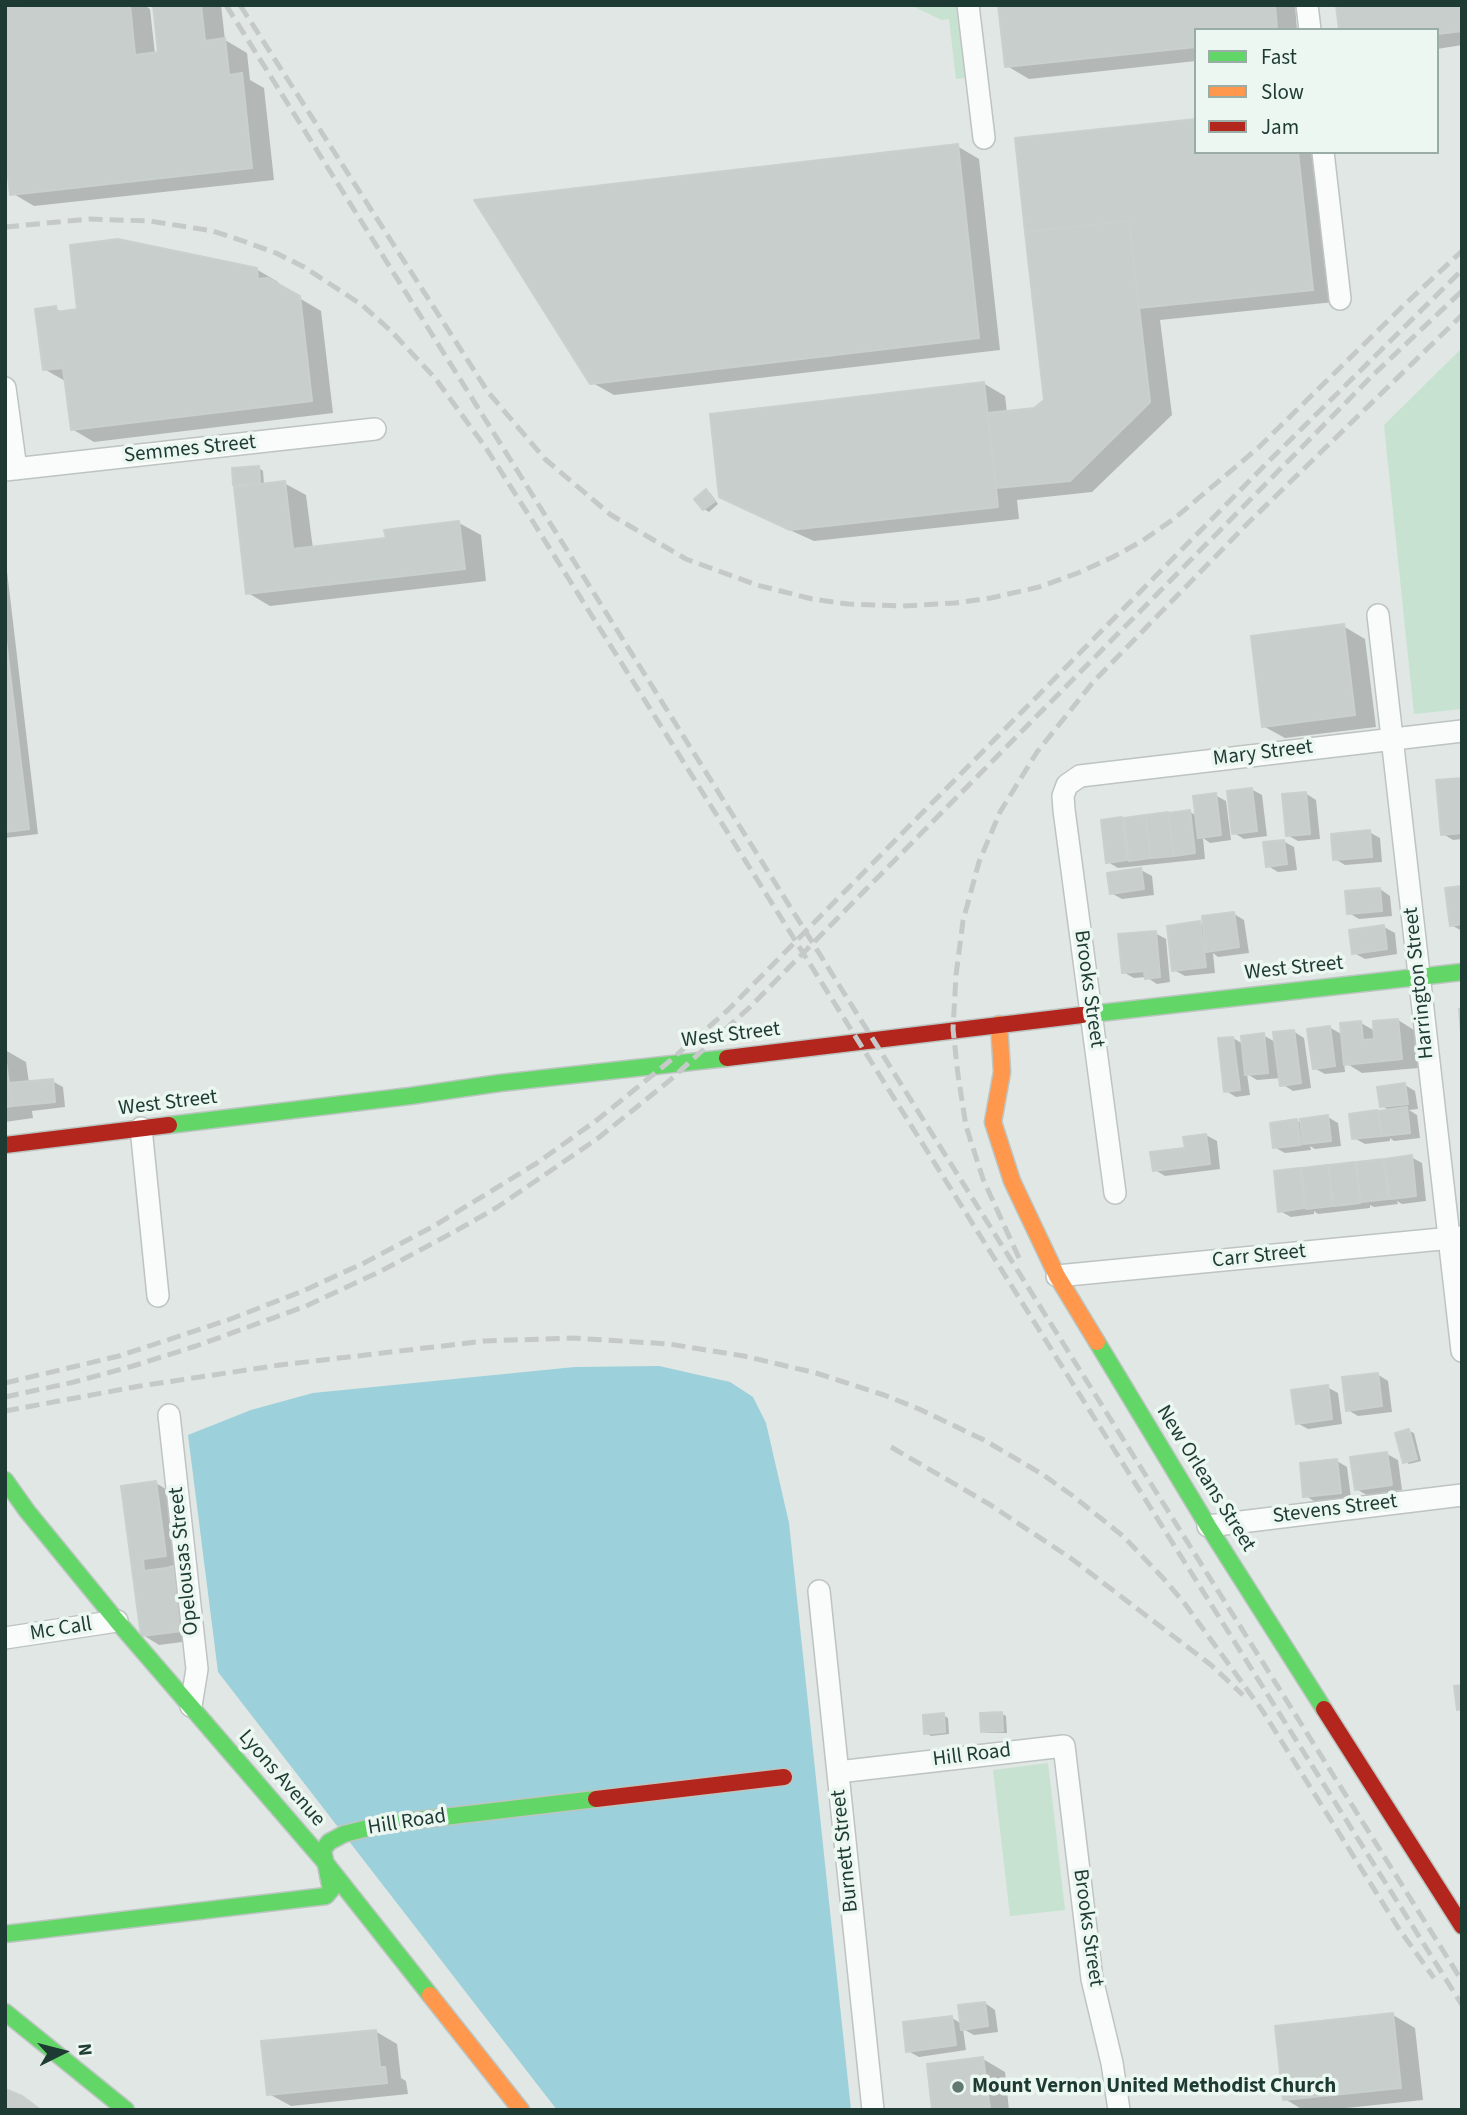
<!DOCTYPE html>
<html>
<head>
<meta charset="utf-8">
<style>
	body { margin:0 }
	#map { position:relative; width:1467px; height:2115px; overflow:hidden; background:#e0e7e4; font-family:"Source Sans 3",sans-serif }
	canvas { display:block }
	.frame { position:absolute; inset:0; border:7px solid #1d3b33; pointer-events:none }
	.legend { position:absolute; left:1194px; top:28px; width:245px; height:126px; box-sizing:border-box; background:#edf7f2; border:2px solid #9aaca6; margin:0; padding:9px 12px; list-style:none; font-size:21px; color:#1d3b33 }
	.legend li { display:flex; align-items:center; gap:14px; height:35px }
	.legend b { width:35px; border:2px solid #9aaca6 }
	.north { position:absolute; left:28px; top:2017px; width:70px; height:70px; -webkit-text-stroke:5px #edf7f2; paint-order:stroke; rotate:84deg; font-size:19px; font-weight:700; line-height:28px; text-align:center; color:#1d3b33 }
	.north::after { content:''; display:block; margin:auto; width:24px; height:32px; background:#1d3b33; clip-path:polygon(50% 0,100% 100%,50% 72%,0 100%) }
</style>
</head>
<body>
<div id="map">
<canvas width="1467" height="2115"></canvas>
<div class="frame"></div>
<ul class="legend">
<li><b style="height:9px;background:#63d668"></b>Fast</li>
<li><b style="height:9px;background:#ff974d"></b>Slow</li>
<li><b style="height:9px;background:#b3261e"></b>Jam</li>
</ul>
<div class="north">N</div>
</div>
<script>
const c = document.querySelector('canvas').getContext('2d');
c.lineJoin = 'round';
function fillPath(path, color) { c.fillStyle = color; c.fill(path, 'evenodd'); }
const toPath = rows => new Path2D(rows.map(r => 'M' + r).join(''));
function strokePath(path, color, width, dash) { c.strokeStyle = color; c.lineWidth = width; c.lineCap = dash ? 'butt' : 'round'; c.setLineDash(dash || []); c.stroke(path); }
function drawText(font, color, halo, rows, align = 'center') {
  c.font = font + ' "Source Sans 3",sans-serif'; c.lineWidth = 7; c.setLineDash([]); c.textBaseline = 'middle'; c.strokeStyle = halo; c.fillStyle = color; for (const [text, x, y, turn = 0] of rows) {
    c.save(); c.translate(x, y); c.rotate((+turn || 0) * Math.PI / 180); c.textAlign = isNaN(turn) ? turn : align; if (halo) c.strokeText(text, 0, 0); c.fillText(text, 0, 0); c.restore();
  }
}
fillPath(toPath([
	[910,5,956,5,965,78,956,79,949,19,942,20],
	[1462,348,1462,709,1414,714,1384,425],
	[1048,1763,1065,1910,1010,1916,993,1770]
]), '#c7e2d0');
fillPath(toPath([
	[659,1366,730,1382,753,1397,766,1423,789,1523,851,2110,557,2110,218,1672,188,1435,251,1410,313,1393,575,1367]
]), '#9cd0da');
fillPath(toPath([
	[46,5,144,5,150,9,155,54,160,54,154,5,221,5,225,40,247,53,250,80,264,88,274,180,34,206,12,193],
	[1000,5,1295,5,1297,30,1196,30,1196,61,1029,79,1007,66],
	[1462,5,1462,45,1437,49,1437,30],
	[957,146,979,159,1000,350,614,395,591,382],
	[1196,152,1318,152,1334,302,1160,320,1172,415,1092,492,1017,500,1019,519,814,541,743,509,721,496,983,383,1005,396,1007,413,1035,410,1046,401],
	[256,269,278,282,279,286,321,311,333,413,94,442,72,429,67,382,44,369,55,308,63,313],
	[259,468,263,471,264,485,284,483,306,495,313,549,388,540,459,523,481,535,486,581,270,606,248,593,242,488,235,484],
	[706,491,711,494,718,504,709,512,704,509],
	[5,554,38,834,5,838],
	[1343,626,1365,639,1376,727,1285,738,1263,726],
	[1462,779,1462,839,1453,840,1443,834],
	[1251,789,1262,795,1267,836,1244,839,1234,833],
	[1305,793,1316,800,1320,839,1298,841,1287,835],
	[1215,795,1226,801,1231,840,1210,843,1203,838,1205,859,1118,868,1108,862,1122,819,1126,822,1126,819,1190,812,1197,816],
	[1369,832,1380,838,1382,862,1345,865,1335,859],
	[1283,841,1294,847,1297,870,1278,872,1268,866],
	[1141,870,1152,876,1154,895,1122,899,1111,893],
	[1462,888,1462,931,1451,925],
	[1380,889,1390,896,1392,916,1359,919,1349,913],
	[1234,914,1244,920,1249,953,1218,957,1213,953,1215,973,1185,976,1174,970,1199,923,1205,927],
	[1384,927,1395,933,1397,954,1365,959,1354,953],
	[1155,933,1166,939,1170,982,1157,984,1146,977,1134,978,1123,972],
	[1398,1020,1414,1030,1418,1068,1362,1073,1344,1062,1345,1072,1325,1074,1314,1068,1329,1027,1343,1035,1361,1023,1375,1031],
	[1293,1031,1304,1038,1311,1088,1293,1091,1282,1084,1281,1078,1257,1080,1247,1074,1250,1095,1236,1097,1226,1091,1233,1038,1243,1044,1263,1035,1277,1043],
	[5,1050,26,1062,29,1083,52,1081,63,1087,65,1107,32,1111,33,1118,5,1122],
	[1405,1085,1415,1091,1418,1109,1409,1110,1417,1115,1420,1138,1394,1141,1390,1138,1390,1141,1365,1144,1354,1138,1377,1112,1381,1115,1390,1111,1382,1106],
	[1328,1117,1338,1123,1341,1146,1315,1149,1310,1146,1311,1150,1285,1153,1274,1147,1297,1121,1303,1124],
	[1206,1135,1217,1141,1220,1169,1165,1176,1155,1170],
	[1411,1157,1422,1163,1426,1201,1402,1204,1397,1201,1398,1204,1374,1207,1370,1205,1370,1208,1318,1214,1314,1211,1314,1214,1291,1217,1280,1211,1300,1170,1304,1172,1304,1170,1355,1164,1359,1167,1383,1161,1388,1163],
	[1377,1374,1388,1381,1392,1412,1358,1416,1348,1410],
	[1327,1387,1338,1393,1342,1424,1308,1429,1297,1423],
	[1409,1431,1414,1433,1421,1461,1409,1464,1405,1461],
	[1387,1454,1398,1460,1402,1490,1367,1495,1356,1489],
	[1337,1461,1347,1467,1351,1498,1315,1502,1305,1495],
	[156,1483,172,1493,182,1565,169,1566,190,1578,198,1640,159,1645,143,1635,123,1487],
	[1002,1714,1006,1716,1007,1733,987,1733,983,1731],
	[943,1715,948,1718,949,1734,931,1736,926,1733],
	[985,2003,995,2010,998,2032,974,2035,963,2029,966,2050,919,2057,908,2051,952,2018,962,2024],
	[1393,2015,1415,2028,1423,2100,1327,2110,1303,2110,1285,2099],
	[375,2031,397,2044,401,2078,406,2081,408,2094,291,2106,269,2094],
	[983,2059,1005,2072,1009,2110,934,2110]
]), '#0003');
const building = toPath([
	[30,5,130,5,135,55,158,52,153,5,201,5,205,41,225,38,229,75,242,73,252,168,10,195,5,148,5,8,30,5],
	[998,5,1275,5,1277,30,1196,30,1196,47,1005,67,998,5],
	[1336,5,1462,5,1462,31,1437,34,1437,30,1339,30,1336,5],
	[1196,119,1196,152,1298,152,1313,290,1139,308,1129,221,1025,232,1015,138,1196,119],
	[958,144,979,338,590,384,474,200,958,144],
	[1129,221,1150,402,1070,481,996,488,988,413,1034,408,1044,400,1025,232,1129,221],
	[118,239,257,268,258,279,268,278,300,296,312,401,71,430,63,368,43,370,35,309,56,306,57,312,77,309,70,245,118,239],
	[984,382,998,507,790,530,719,497,710,414,984,382],
	[259,466,260,483,233,485,232,468,259,466],
	[285,481,293,549,386,538,384,530,459,521,465,569,246,594,234,487,285,481],
	[706,489,715,501,703,510,694,499,706,489],
	[1344,624,1355,715,1262,727,1251,636,1344,624],
	[5,632,29,829,5,832,5,632],
	[1462,778,1462,833,1441,835,1436,780,1462,778],
	[1252,788,1257,831,1232,834,1227,791,1252,788],
	[1306,792,1310,834,1286,836,1282,794,1306,792],
	[1216,793,1221,835,1198,838,1193,796,1216,793],
	[1190,810,1195,853,1174,856,1169,813,1190,810],
	[1168,812,1173,856,1151,858,1146,815,1168,812],
	[1145,815,1150,858,1129,861,1124,818,1145,815],
	[1122,817,1127,860,1106,863,1101,820,1122,817],
	[1370,830,1372,857,1333,860,1331,834,1370,830],
	[1284,840,1287,864,1266,867,1263,842,1284,840],
	[1141,868,1144,889,1110,894,1107,873,1141,868],
	[1462,886,1462,924,1450,926,1445,888,1462,886],
	[1380,888,1382,911,1347,914,1345,891,1380,888],
	[1234,912,1239,947,1206,952,1202,916,1234,912],
	[1200,921,1206,967,1172,971,1167,926,1200,921],
	[1384,925,1387,949,1352,954,1349,930,1384,925],
	[1156,931,1160,977,1145,979,1144,971,1122,973,1118,934,1156,931],
	[1459,1009,1462,1009,1462,1045,1459,1009],
	[1398,1019,1402,1059,1344,1065,1340,1023,1361,1021,1363,1040,1374,1039,1373,1021,1398,1019],
	[1330,1026,1335,1066,1313,1069,1307,1029,1330,1026],
	[1294,1030,1301,1083,1280,1086,1273,1032,1294,1030],
	[1264,1033,1268,1073,1245,1075,1241,1036,1264,1033],
	[1233,1037,1240,1090,1224,1092,1218,1038,1233,1037],
	[5,1055,12,1106,5,1107,5,1055],
	[53,1079,55,1102,12,1106,9,1083,53,1079],
	[1405,1083,1408,1104,1380,1107,1377,1087,1405,1083],
	[1407,1107,1410,1133,1382,1136,1379,1111,1407,1107],
	[1377,1110,1381,1136,1352,1139,1349,1114,1377,1110],
	[1328,1115,1331,1141,1303,1144,1300,1119,1328,1115],
	[1297,1119,1301,1145,1273,1148,1270,1123,1297,1119],
	[1206,1134,1210,1164,1153,1171,1150,1152,1185,1148,1183,1137,1206,1134],
	[1412,1155,1416,1196,1390,1199,1385,1159,1412,1155],
	[1383,1159,1388,1199,1361,1202,1357,1162,1383,1159],
	[1355,1162,1360,1203,1334,1206,1329,1165,1355,1162],
	[1328,1165,1332,1206,1306,1209,1302,1168,1328,1165],
	[1300,1168,1304,1208,1278,1212,1274,1171,1300,1168],
	[1378,1373,1382,1406,1346,1411,1342,1377,1378,1373],
	[1328,1385,1332,1419,1296,1424,1291,1390,1328,1385],
	[1409,1429,1417,1459,1403,1463,1395,1433,1409,1429],
	[1387,1452,1392,1485,1355,1490,1350,1457,1387,1452],
	[1337,1459,1341,1493,1303,1497,1300,1463,1337,1459],
	[156,1481,166,1556,143,1559,144,1571,174,1567,182,1631,141,1636,121,1486,156,1481],
	[1462,1685,1462,1709,1457,1710,1454,1686,1462,1685],
	[1002,1712,1003,1731,981,1732,980,1713,1002,1712],
	[944,1713,945,1732,924,1734,923,1715,944,1713],
	[985,2002,988,2026,961,2030,958,2005,985,2002],
	[1393,2013,1401,2088,1283,2100,1275,2026,1393,2013],
	[952,2016,956,2045,906,2052,903,2022,952,2016],
	[376,2030,380,2067,385,2067,387,2083,267,2095,261,2041,376,2030],
	[983,2057,990,2110,932,2110,927,2064,983,2057],
	[5,2089,22,2096,41,2110,5,2110,5,2089]
]);
fillPath(building, '#c7cecb');
strokePath(building, '#c9d0cd', 2);
const street = toPath([
	[968,5,984,138],
	[1307,5,1310,30],
	[1323,152,1340,299],
	[5,388,16,469],
	[5,470,375,429],
	[1378,615,1462,1351],
	[141,1128,158,1296],
	[1115,1193,1064,810,1063,796,1067,785,1080,776,1462,731],
	[1057,1276,1462,1237],
	[169,1415,197,1669,191,1706],
	[1208,1526,1462,1495],
	[819,1591,873,2110],
	[5,1638,117,1621],
	[838,1772,1064,1746,1092,1979,1112,2063,1119,2110]
]);
const fast = toPath([
	[1082,1015,1462,972],
	[169,1125,410,1096,500,1083,727,1058],
	[1097,1342,1208,1526,1324,1709],
	[5,1480,27,1511,117,1621,324,1861,430,1995],
	[5,1934,326,1896,331,1890,323,1850,329,1842,344,1834,384,1824,596,1799],
	[5,2012,126,2110]
]);
const slow = toPath([
	[999,1024,1002,1072,993,1122,1012,1181,1057,1276,1097,1342],
	[430,1995,521,2110]
]);
const jam = toPath([
	[727,1058,1082,1015],
	[5,1145,169,1125],
	[1324,1709,1462,1926],
	[596,1799,784,1777]
]);
strokePath(street, '#bdc4c1', 24);
strokePath(fast, '#bcc5c1', 19);
strokePath(slow, '#bcc5c1', 19);
strokePath(jam, '#bcc5c1', 19);
strokePath(street, '#fafbfb', 21);
strokePath(fast, '#63d668', 16);
strokePath(slow, '#ff974d', 16);
strokePath(jam, '#b3261e', 16);
strokePath(toPath([
	[226,5,1462,1981],
	[240,5,488,392,545,459,611,515,686,559,757,585,812,599,848,604,903,606,955,603,991,598,1039,587,1078,573,1113,557,1142,541,1175,518,1258,448,1403,306,1462,251],
	[5,227,90,219,149,221,213,231,243,241,276,253,304,267,362,305,391,331,435,378,486,448,530,517,1462,2005],
	[1019,1258,983,1179,966,1126,958,1075,953,1029,956,975,963,921,979,862,1000,812,1037,752,1094,681,1248,523,1462,315],
	[5,1383,119,1356,228,1320,303,1291,364,1263,434,1226,537,1163,597,1120,665,1065,728,1010,1269,461,1462,270],
	[5,1397,74,1382,133,1366,196,1346,306,1306,381,1271,452,1233,496,1208,597,1139,669,1081,750,1007,1373,375,1462,291],
	[5,1411,140,1386,280,1365,485,1341,572,1338,669,1344,744,1356,816,1373,884,1395,919,1409,984,1440,1042,1474,1073,1496,1123,1536,1163,1578,1185,1604,1262,1710,1399,1929,1434,1978],
	[891,1447,989,1504,1072,1559,1211,1665,1243,1695]
]), '#c5cac8', 5, [14, 7]);
for (const [x, y, r, color] of [
	[958,2087,7,"#617771"]
]) { const dot = new Path2D(); dot.arc(x, y, r, 0, 2 * Math.PI); c.fillStyle = color; c.fill(dot); strokePath(dot, '#edf7f2', 2.5); }
drawText('21px', '#1d3b33', '#edf7f2', [
	["Semmes Street",190,450,-6],
	["Mary Street",1263,754,-7],
	["West Street",1294,969,-6],
	["Harrington Street",1420,983,-96],
	["Brooks Street",1088,989,82],
	["West Street",731,1036,-7],
	["West Street",168,1104,-7],
	["Carr Street",1259,1257,-6],
	["New Orleans Street",1205,1479,58],
	["Stevens Street",1335,1510,-7],
	["Opelousas Street",185,1561,-96],
	["Mc Call",61,1630,-9],
	["Hill Road",972,1756,-7],
	["Lyons Avenue",281,1779,49],
	["Hill Road",407,1823,-9],
	["Burnett Street",846,1851,-96],
	["Brooks Street",1087,1928,82]
]);
drawText('bold 21px', '#1d3b33', '#edf7f2', [
	["Mount Vernon United Methodist Church",972,2087]
], 'left');
</script>
</body>
</html>
